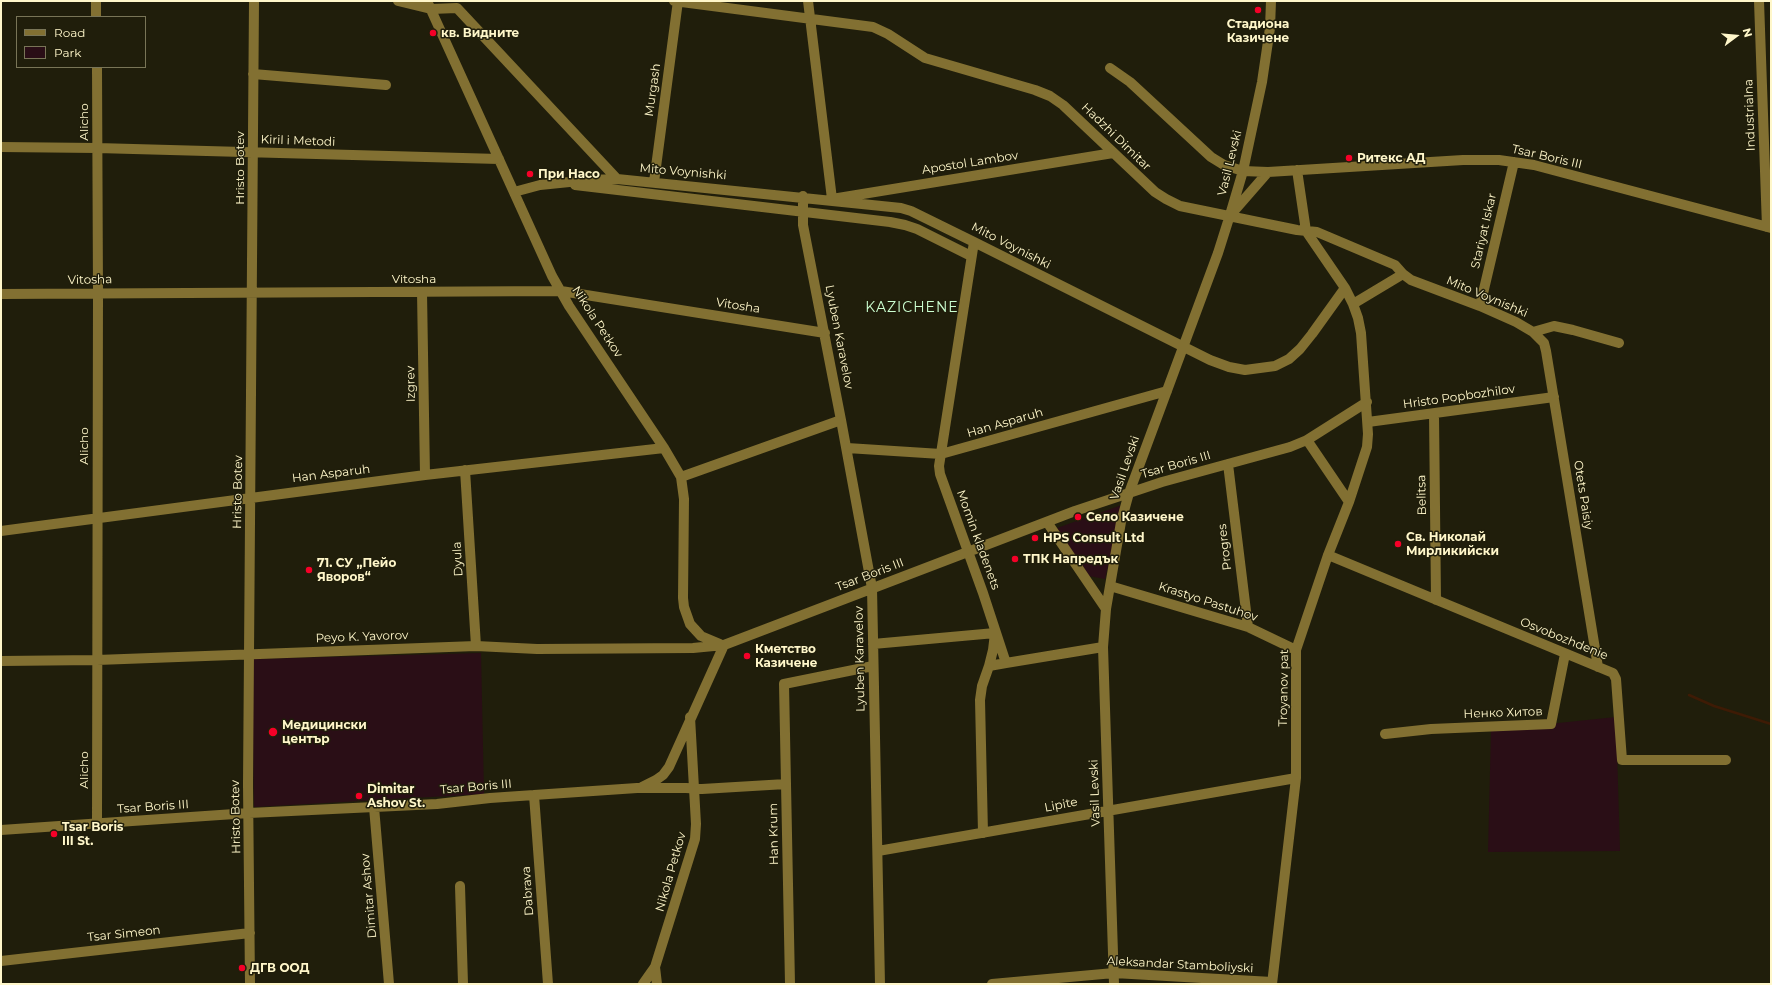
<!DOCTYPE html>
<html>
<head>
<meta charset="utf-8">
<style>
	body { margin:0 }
	#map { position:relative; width:1772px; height:985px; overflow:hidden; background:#201e0b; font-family:Montserrat,sans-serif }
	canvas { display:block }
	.frame { position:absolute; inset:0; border:2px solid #fff7ca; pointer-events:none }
	.legend { position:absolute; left:16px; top:16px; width:130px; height:52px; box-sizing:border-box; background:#201e0b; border:1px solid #797557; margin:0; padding:5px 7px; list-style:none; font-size:12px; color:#fff7ca }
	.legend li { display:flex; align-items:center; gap:8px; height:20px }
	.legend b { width:20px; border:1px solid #797557 }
	.north { position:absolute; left:1716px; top:16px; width:40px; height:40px; -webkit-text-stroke:3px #201e0b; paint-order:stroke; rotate:74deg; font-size:11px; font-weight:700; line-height:16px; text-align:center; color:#fff7ca }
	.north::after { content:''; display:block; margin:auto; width:14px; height:18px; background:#fff7ca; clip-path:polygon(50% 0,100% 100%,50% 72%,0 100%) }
</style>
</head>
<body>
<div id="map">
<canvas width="1772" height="985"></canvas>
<div class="frame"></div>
<ul class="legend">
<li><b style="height:5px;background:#827032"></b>Road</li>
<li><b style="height:11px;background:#2a0e16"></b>Park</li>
</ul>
<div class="north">N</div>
</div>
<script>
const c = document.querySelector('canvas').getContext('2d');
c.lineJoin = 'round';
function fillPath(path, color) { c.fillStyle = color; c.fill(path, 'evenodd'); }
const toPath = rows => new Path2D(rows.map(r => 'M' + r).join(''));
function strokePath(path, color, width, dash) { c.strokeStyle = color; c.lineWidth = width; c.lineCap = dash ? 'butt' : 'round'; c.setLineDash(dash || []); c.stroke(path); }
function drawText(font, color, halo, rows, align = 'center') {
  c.font = font + ' Montserrat,sans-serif'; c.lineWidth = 3; c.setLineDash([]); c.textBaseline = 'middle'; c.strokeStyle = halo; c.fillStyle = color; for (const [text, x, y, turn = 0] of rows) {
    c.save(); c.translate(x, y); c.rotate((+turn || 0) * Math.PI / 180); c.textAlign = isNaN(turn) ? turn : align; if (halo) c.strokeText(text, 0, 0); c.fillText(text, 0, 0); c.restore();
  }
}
fillPath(toPath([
	[1122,505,1105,579,1089,576,1057,528],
	[481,653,484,794,254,807,252,659],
	[1616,717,1620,851,1488,852,1491,730]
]), '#2a0e16');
strokePath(toPath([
	[1689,695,1714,706,1771,724]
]), '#3e1b05', 2.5);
strokePath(toPath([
	[96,1,96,17],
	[398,1,431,9,457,8,617,179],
	[427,1,552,276,569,306,664,448,681,477,684,499,683,598,684,607,690,624,701,636,720,644],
	[674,1,873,27,888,34,925,58,1035,90,1050,96,1063,105,1155,192,1166,199,1180,206,1297,230,1317,232,1395,265,1403,274,1411,280,1480,306,1516,322,1533,332,1554,326,1573,330,1619,343],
	[808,1,832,199,1113,153],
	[1759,1,1767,227],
	[1110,68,1130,82,1211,157,1224,165,1243,171,1268,172,1463,160,1499,160,1534,165,1771,228],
	[253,74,386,85],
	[1,147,97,148,499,159],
	[654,182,678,1],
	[575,185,890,222,905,225,917,229,971,256],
	[514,192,540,185,589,180,617,179,901,208,911,211,974,242,1210,360,1229,367,1245,370,1275,366,1289,359,1300,349,1312,334,1345,288],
	[803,196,803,225,841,420,872,588,880,984],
	[1234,211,1268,172],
	[974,242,939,466,940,474,983,593,1006,663,989,666,982,686,980,700,983,833],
	[422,292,425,475],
	[1,294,561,291,825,333],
	[1353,304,1403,274],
	[1480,306,1514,162],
	[1533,332,1544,343,1546,351,1598,667],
	[1434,414,1436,600],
	[1368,422,1554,397],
	[1307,440,1349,502],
	[847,448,941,454,1167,391],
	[1228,464,1248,627],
	[465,470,476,646],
	[681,477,841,420],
	[1047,522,1106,609],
	[1,531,425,475,664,448],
	[1328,555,1613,673,1616,679,1622,760,1726,760],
	[1110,586,1248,627,1296,650],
	[873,644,995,633,993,650,989,666],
	[1,661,97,660,476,646,537,649,693,648,724,645,1075,511,1162,482,1290,447,1307,440,1367,402],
	[1006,663,1103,647],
	[1385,734,1431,729,1551,724,1565,654],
	[642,787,656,780,663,775,669,767,724,645],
	[534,795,548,984],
	[374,807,389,984],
	[97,825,98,293,97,67],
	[1,830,249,813,437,804,490,798,637,788,686,788,702,789,786,784],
	[878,851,1296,778],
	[460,886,463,984],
	[1,961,250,933],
	[250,984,248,785,254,1],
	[643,984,655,967],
	[657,984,655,967,695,839,696,824,690,717],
	[790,984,784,684,873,666],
	[992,984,1114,973,1272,982],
	[1114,984,1103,647,1106,609,1121,522,1129,493,1218,253,1230,215,1243,171,1262,82,1270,28,1271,1],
	[1272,984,1296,778,1296,650,1328,555,1349,502,1367,447,1368,434,1361,333,1358,318,1353,304,1345,288,1306,231,1297,170]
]), '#827032', 10);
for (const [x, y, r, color] of [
	[1258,10,4,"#f50028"],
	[433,33,4,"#f50028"],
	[1349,158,4,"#f50028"],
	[530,174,4,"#f50028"],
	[1078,517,4,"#f50028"],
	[1035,538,4,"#f50028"],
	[1398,544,4,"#f50028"],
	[1015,559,4,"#f50028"],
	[309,570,4,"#f50028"],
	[747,656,4,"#f50028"],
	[273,732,5,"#f50028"],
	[359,796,4,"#f50028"],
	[54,834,4,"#f50028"],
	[242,968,4,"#f50028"]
]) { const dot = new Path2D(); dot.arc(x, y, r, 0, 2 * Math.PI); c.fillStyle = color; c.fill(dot); strokePath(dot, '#201e0b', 1.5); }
drawText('bold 12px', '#fff7ca', '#201e0b', [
	["Стадиона",1258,24,"center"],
	["Казичене",1258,38,"center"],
	["кв. Видните",441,33],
	["Ритекс АД",1357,158],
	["При Насо",538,174],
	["Село Казичене",1086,517],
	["Св. Николай",1406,537],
	["Мирликийски",1406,551],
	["HPS Consult Ltd",1043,538],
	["ТПК Напредък",1023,559],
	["71. СУ „Пейо",317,563],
	["Яворов“",317,577],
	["Кметство",755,649],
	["Казичене",755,663],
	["Медицински",282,725],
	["център",282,739],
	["Dimitar",367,789],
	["Ashov St.",367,803],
	["Tsar Boris",62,827],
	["III St.",62,841],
	["ДГВ ООД",250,968]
], 'left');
drawText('12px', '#fff7ca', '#201e0b', [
	["Murgash",653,90,-82],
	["Industrialna",1750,115,-92],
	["Alicho",84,122,-90],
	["Hadzhi Dimitar",1116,137,44],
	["Kiril i Metodi",298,141,2],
	["Tsar Boris III",1547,157,13],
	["Apostol Lambov",970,163,-9],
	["Vasil Levski",1230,163,-76],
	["Hristo Botev",240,168,-90],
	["Mito Voynishki",683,172,5],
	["Stariyat Iskar",1484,231,-77],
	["Mito Voynishki",1011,246,27],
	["Vitosha",414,279],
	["Vitosha",90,280,-1],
	["Mito Voynishki",1487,297,23],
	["Vitosha",738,306,9],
	["Nikola Petkov",597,322,57],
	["Lyuben Karavelov",839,337,79],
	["Izgrev",411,384,-91],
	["Hristo Popbozhilov",1459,397,-8],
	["Han Asparuh",1005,423,-16],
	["Alicho",84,446,-90],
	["Tsar Boris III",1176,465,-16],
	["Vasil Levski",1125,468,-71],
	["Han Asparuh",331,474,-7],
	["Hristo Botev",238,492,-89],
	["Belitsa",1422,495,-91],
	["Otets Paisiy",1583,495,81],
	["Momin kladenets",978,540,70],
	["Progres",1225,547,-97],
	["Dyula",458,559,-93],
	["Tsar Boris III",870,575,-21],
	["Krastyo Pastuhov",1208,602,18],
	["Peyo K. Yavorov",362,637,-2],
	["Osvobozhdenie",1564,639,22],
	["Lyuben Karavelov",860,659,-91],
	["Troyanov pat",1284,688,-89],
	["Ненко Хитов",1503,713,-2],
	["Alicho",84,770,-90],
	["Tsar Boris III",476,787,-5],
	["Vasil Levski",1095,793,-92],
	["Lipite",1061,805,-11],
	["Tsar Boris III",153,807,-4],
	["Hristo Botev",236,817,-91],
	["Han Krum",774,834,-91],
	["Nikola Petkov",671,872,-74],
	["Dabrava",528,891,-94],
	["Dimitar Ashov",369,896,-95],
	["Tsar Simeon",124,934,-6],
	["Aleksandar Stamboliyski",1180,965,3]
]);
c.letterSpacing = '1px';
drawText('14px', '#ccffd1', '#201e0b', [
	["KAZICHENE",912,308]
]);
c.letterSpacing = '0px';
</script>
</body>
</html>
